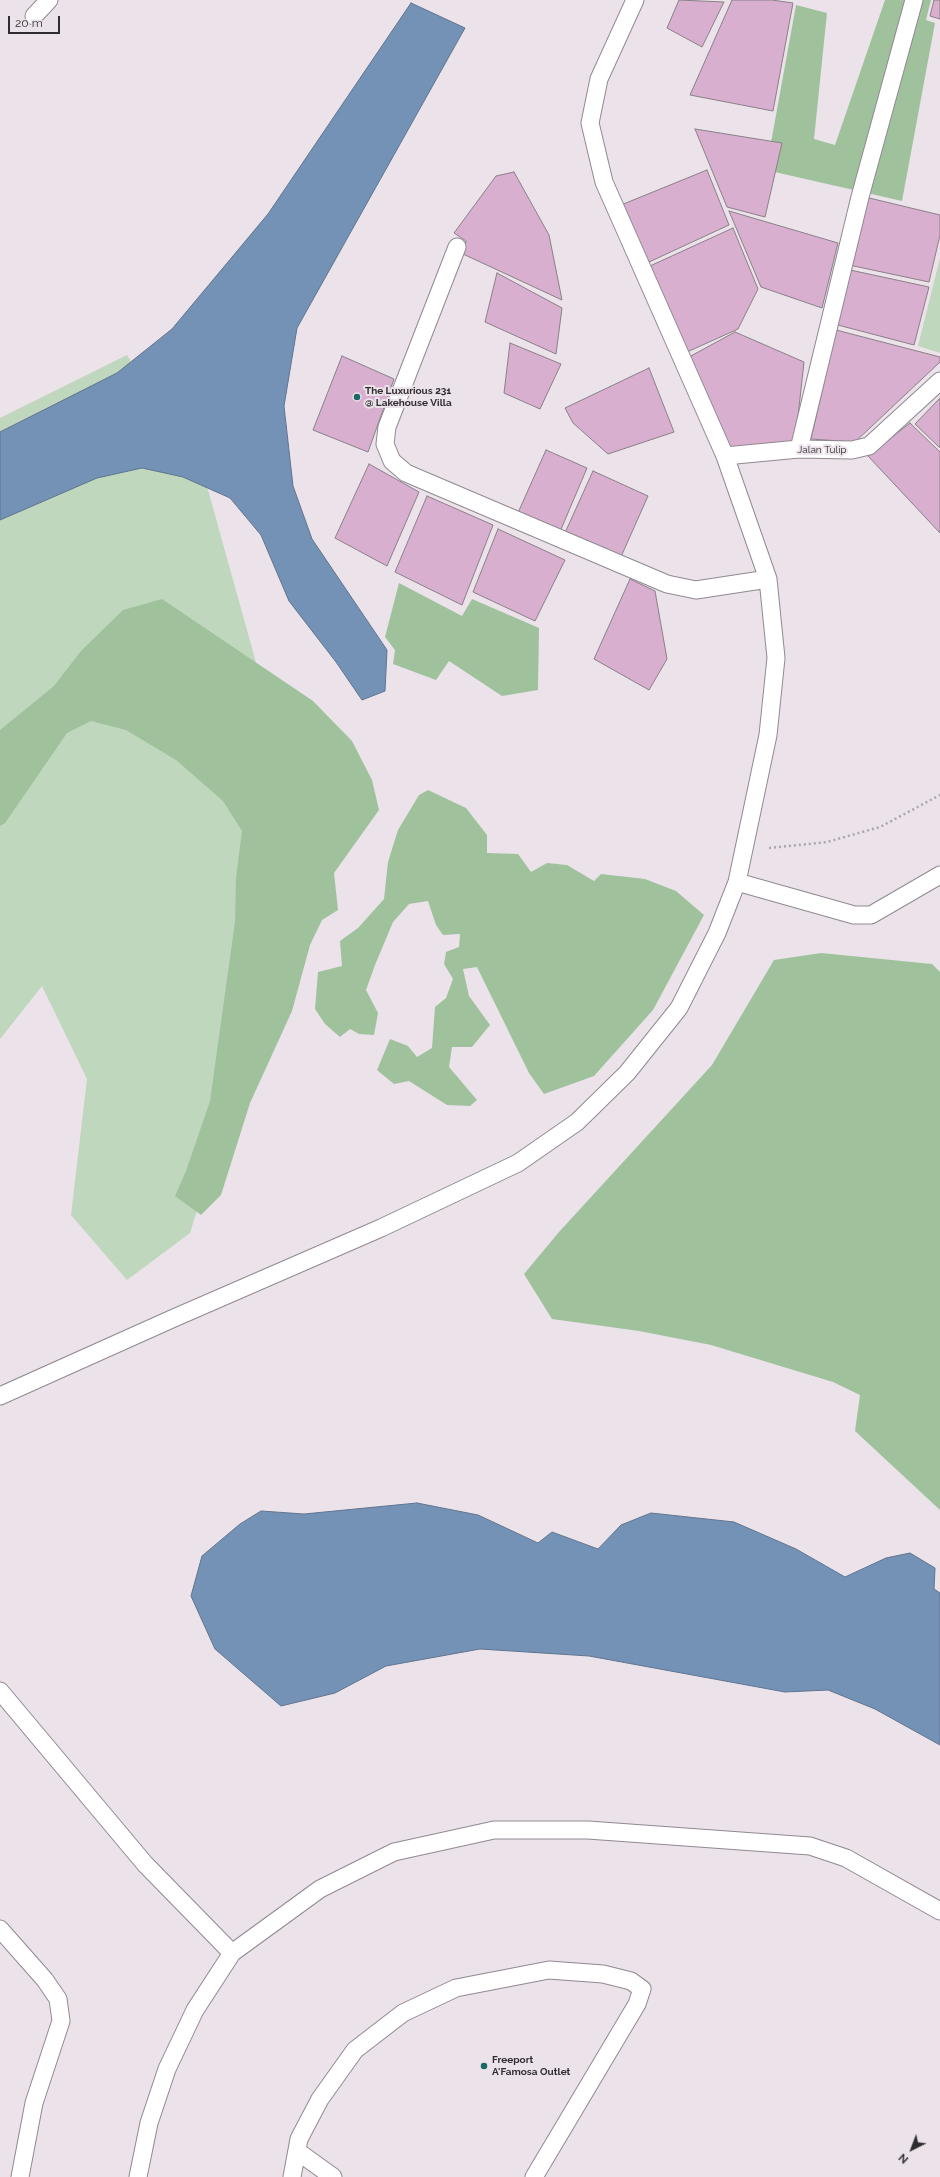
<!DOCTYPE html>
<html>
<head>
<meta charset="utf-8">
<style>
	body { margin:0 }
	#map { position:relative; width:940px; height:2177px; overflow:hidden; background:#ebe2ea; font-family:Raleway,sans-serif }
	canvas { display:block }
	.north { position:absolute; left:892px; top:2129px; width:40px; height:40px; -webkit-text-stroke:3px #ebe2ea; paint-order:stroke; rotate:222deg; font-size:11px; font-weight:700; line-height:16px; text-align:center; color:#302d30 }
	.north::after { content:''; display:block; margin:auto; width:14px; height:18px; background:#302d30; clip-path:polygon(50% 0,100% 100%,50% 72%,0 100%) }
	.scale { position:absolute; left:8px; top:16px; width:52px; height:18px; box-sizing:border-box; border:2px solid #302d30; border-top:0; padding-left:5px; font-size:12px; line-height:14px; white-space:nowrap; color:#302d30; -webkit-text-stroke:3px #ebe2ea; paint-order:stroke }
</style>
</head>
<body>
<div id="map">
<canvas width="940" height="2177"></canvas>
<div class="north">N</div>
<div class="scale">20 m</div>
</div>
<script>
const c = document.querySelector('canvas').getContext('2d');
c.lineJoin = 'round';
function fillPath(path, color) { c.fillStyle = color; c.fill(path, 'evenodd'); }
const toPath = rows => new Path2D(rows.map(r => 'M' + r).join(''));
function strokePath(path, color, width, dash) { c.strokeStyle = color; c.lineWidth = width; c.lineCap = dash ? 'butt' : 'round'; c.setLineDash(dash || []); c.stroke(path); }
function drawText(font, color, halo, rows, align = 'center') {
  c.font = font + ' Raleway,sans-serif'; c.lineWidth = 4; c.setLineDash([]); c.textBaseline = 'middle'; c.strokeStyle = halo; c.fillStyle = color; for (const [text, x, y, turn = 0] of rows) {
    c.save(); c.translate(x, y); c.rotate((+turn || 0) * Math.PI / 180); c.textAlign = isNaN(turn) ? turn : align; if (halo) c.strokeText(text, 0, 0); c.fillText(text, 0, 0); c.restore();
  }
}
fillPath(toPath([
	[940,258,940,353,918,346],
	[127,355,208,490,292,792,282,933,190,1233,127,1280,71,1215,87,1079,42,986,0,1039,0,418]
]), '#bfd7bd');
fillPath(toPath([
	[885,0,931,0,926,20,935,23,902,201,766,170,796,5,827,13,814,139,835,145],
	[399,583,462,616,472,599,539,628,538,690,502,696,449,661,436,680,393,664,395,650,385,637],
	[162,599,313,701,352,741,372,780,379,810,334,873,338,910,322,920,310,945,292,1011,250,1103,221,1195,201,1215,175,1196,186,1171,210,1101,235,922,236,878,242,831,223,801,176,760,126,730,91,721,67,733,5,823,0,826,0,730,54,686,81,651,123,610],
	[428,790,466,808,487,835,487,853,518,854,531,872,547,863,567,865,594,881,601,874,645,879,676,891,704,915,653,1010,594,1076,544,1094,529,1073,477,967,463,969,469,996,490,1025,472,1047,452,1047,449,1067,477,1100,470,1106,447,1105,409,1081,394,1084,377,1070,390,1039,408,1046,417,1057,432,1048,435,1007,446,998,453,979,444,964,446,952,459,947,460,934,443,935,436,925,428,901,409,904,393,922,375,965,366,990,378,1013,374,1035,359,1034,350,1029,340,1037,325,1024,315,1009,318,972,342,966,340,941,358,928,384,899,388,862,398,830,419,795],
	[821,953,932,964,940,972,940,1510,855,1431,860,1395,833,1382,711,1345,639,1331,552,1319,524,1274,559,1232,712,1065,774,960]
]), '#9fc29d');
const water = toPath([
	[411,3,465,28,297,328,284,406,293,486,312,539,387,650,385,691,362,700,336,662,289,601,261,535,230,498,183,477,142,468,97,478,0,520,0,432,117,373,172,329,268,214,411,3],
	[417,1503,478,1515,538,1543,552,1532,598,1549,621,1525,651,1513,734,1522,796,1549,845,1577,886,1558,910,1553,935,1568,934,1589,940,1593,940,1745,875,1709,828,1690,785,1692,589,1656,480,1649,386,1666,335,1693,281,1706,215,1649,191,1596,202,1556,240,1524,261,1511,304,1514,417,1503]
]);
fillPath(water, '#7492b6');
strokePath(water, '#60748e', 1);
const building = toPath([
	[679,0,724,2,702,47,667,28,679,0],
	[732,0,772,0,793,3,773,111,690,95,732,0],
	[934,0,940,0,940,19,930,16,934,0],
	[695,129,782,143,765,217,727,207,695,129],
	[707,170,729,225,649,262,621,205,707,170],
	[514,172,549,235,562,300,463,254,466,241,454,233,496,176,514,172],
	[865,197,940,215,940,235,929,282,849,265,865,197],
	[729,211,838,243,822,308,761,287,729,211],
	[733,228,758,289,738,329,687,352,650,266,733,228],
	[850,270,929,287,914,345,834,324,850,270],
	[497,273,562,308,556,354,485,322,497,273],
	[836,330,940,357,940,362,855,442,811,439,836,330],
	[735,332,804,362,795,444,729,448,689,357,735,332],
	[510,343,561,364,540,409,504,393,510,343],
	[342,356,394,379,368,452,313,430,342,356],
	[649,368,674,432,608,454,573,423,565,408,649,368],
	[940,398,940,448,915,424,940,398],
	[910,423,940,452,940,533,868,456,910,423],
	[546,450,587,468,559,534,517,515,546,450],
	[369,464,419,492,387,566,335,538,369,464],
	[593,471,648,496,620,559,564,535,593,471],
	[427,496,493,525,462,605,395,572,427,496],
	[498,529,565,560,535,621,473,592,498,529],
	[630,579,655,591,667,659,649,690,594,659,630,579]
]);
fillPath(building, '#d8afcf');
strokePath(building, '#898087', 1);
const minor = toPath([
	[34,16,49,0],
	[457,247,387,427,385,444,392,461,406,473,667,584,696,590,768,579],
	[799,449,860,197,914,0],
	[725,456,799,449,852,450,869,446,940,381],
	[737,882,854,915,871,915,940,875],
	[0,1396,174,1318,381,1228,518,1163,577,1122,627,1073,679,1008,717,933,737,882,768,735,776,658,768,579,725,456,604,182,590,123,599,79,635,0],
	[0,1691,145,1864,232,1953],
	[0,1929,45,1980,58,1999,61,2021,34,2103,20,2177],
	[297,2151,333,2177],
	[138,2177,149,2123,167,2069,195,2010,232,1953,320,1889,394,1852,494,1830,588,1830,810,1846,846,1858,940,1911],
	[292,2177,299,2139,320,2099,355,2050,403,2013,456,1988,549,1970,603,1974,631,1981,642,1989,637,2004,534,2177]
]);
strokePath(minor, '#918991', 19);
strokePath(toPath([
	[769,848,827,842,880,827,940,795]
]), '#aca5ac', 2.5, [2, 3]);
strokePath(minor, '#fff', 17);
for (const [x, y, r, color] of [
	[357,397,4,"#1a6764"],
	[484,2066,4,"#1a6764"]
]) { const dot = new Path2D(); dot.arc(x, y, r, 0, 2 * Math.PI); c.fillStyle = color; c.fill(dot); strokePath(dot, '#ebe2ea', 1.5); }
drawText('bold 10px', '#302d30', '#ebe2ea', [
	["The Luxurious 231",365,391],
	["@ Lakehouse Villa",365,403],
	["Freeport",492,2060],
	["A'Famosa Outlet",492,2072]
], 'left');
drawText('10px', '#302d30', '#ebe2ea', [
	["Jalan Tulip",822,450]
]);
</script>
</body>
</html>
